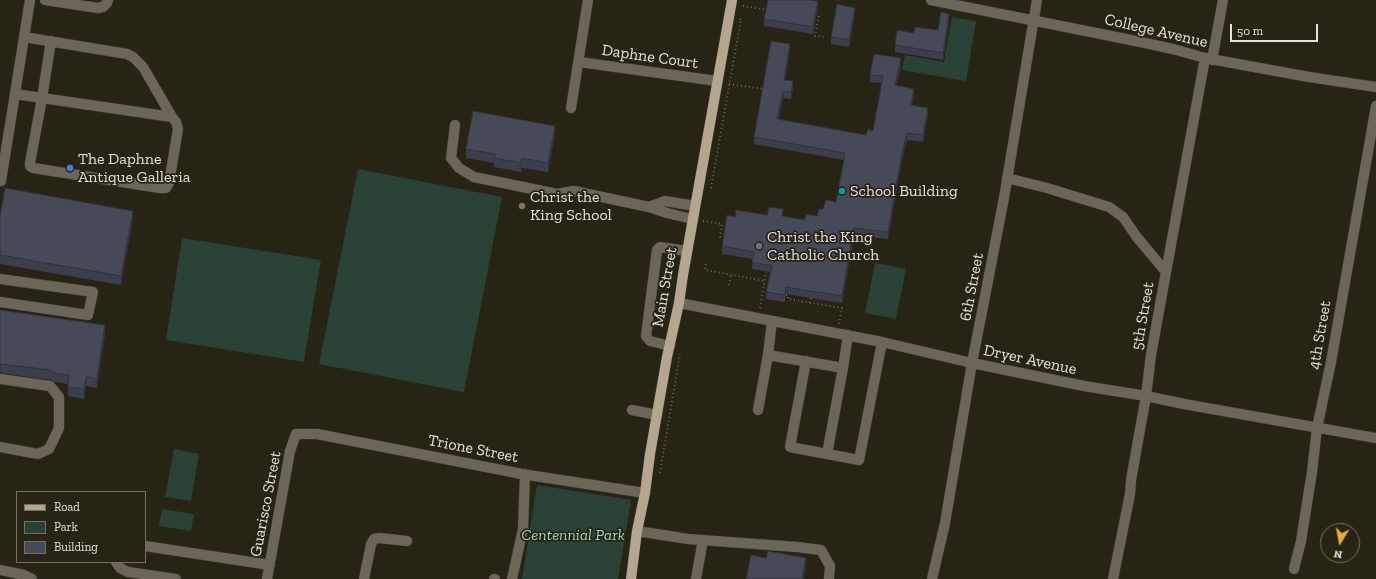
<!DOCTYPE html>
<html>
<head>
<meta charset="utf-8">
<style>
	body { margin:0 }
	#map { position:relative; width:1376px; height:579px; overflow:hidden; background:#272315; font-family:"Zilla Slab",serif }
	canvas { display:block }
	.legend { position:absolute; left:16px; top:491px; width:130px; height:72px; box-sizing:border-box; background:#272315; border:1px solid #737063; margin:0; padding:5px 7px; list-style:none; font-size:12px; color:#e5e3d9 }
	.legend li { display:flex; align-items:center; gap:8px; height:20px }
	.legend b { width:20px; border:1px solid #737063 }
	.north { position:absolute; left:1320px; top:523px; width:40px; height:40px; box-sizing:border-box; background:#272315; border:1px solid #737063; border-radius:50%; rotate:190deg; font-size:11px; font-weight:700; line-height:16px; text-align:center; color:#e5e3d9 }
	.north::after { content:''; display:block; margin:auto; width:14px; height:18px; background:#eba93a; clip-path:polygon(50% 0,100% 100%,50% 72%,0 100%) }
	.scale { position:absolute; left:1230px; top:24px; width:88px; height:18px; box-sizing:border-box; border:2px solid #e5e3d9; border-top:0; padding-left:5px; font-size:12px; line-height:14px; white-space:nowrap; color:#e5e3d9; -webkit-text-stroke:3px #272315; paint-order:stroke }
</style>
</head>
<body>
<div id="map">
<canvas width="1376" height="579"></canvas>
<ul class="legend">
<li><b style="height:5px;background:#b4a790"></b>Road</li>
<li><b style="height:11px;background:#2a4235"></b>Park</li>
<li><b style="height:11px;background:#474858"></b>Building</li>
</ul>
<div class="north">N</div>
<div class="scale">50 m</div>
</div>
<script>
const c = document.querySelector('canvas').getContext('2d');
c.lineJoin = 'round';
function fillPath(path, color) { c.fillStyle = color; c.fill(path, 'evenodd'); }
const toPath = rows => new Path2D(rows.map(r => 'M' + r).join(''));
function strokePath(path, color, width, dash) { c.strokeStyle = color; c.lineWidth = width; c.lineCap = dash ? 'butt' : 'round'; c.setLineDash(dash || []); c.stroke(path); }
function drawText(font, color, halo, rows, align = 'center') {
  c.font = font + ' "Zilla Slab",serif'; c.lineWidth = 3.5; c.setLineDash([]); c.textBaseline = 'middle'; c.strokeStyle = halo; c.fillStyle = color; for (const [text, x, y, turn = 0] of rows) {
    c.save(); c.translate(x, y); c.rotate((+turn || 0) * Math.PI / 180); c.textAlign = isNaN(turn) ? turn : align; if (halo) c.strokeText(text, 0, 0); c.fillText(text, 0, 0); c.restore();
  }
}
fillPath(toPath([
	[952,17,976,21,966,81,902,70,905,55,944,62],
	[358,169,502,197,464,392,319,364],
	[182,238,321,260,304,362,166,340],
	[875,263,906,269,896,319,865,313],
	[174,449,199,454,191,501,165,497],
	[537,485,631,500,618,579,522,579],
	[162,509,194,514,191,531,159,526]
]), '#2a4235');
const minor = toPath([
	[45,0,98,8,103,7,107,3,108,0],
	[931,0,1126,39,1173,49,1205,58,1309,77,1376,87],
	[24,37,127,54,133,57,143,67,172,117],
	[1212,60,1223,0],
	[579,62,717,81],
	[15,94,42,98,172,117,176,122,178,129,169,183,166,188,160,188,33,168,30,166,30,163,42,98,51,41],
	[571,108,588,0],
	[455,125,451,158,459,168,474,177,557,194,574,191,649,207,667,213,692,219],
	[1007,178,1047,188,1109,207,1123,217,1136,236,1166,272],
	[0,181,1,181,30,0],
	[649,207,665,201,695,206],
	[0,279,93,292,88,315,0,302],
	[679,303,882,342,972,363,1084,386,1146,396,1184,404,1376,438],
	[670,346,650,341,646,336,657,250,660,247,687,251],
	[768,355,843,368,827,454],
	[806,361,790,447,859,460,882,342],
	[843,368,848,335],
	[0,379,50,386,59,397,59,428,49,449,38,454,0,447],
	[632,410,657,415],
	[758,410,768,355,772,321],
	[637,531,688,539,797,547,821,550,830,566,829,579],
	[145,546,270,565],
	[116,562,120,568,128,572,176,579],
	[1294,569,1301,541,1312,472,1317,428,1331,362,1376,106],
	[0,570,24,575,32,579],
	[267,579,290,451,296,434,317,434,522,474,645,493],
	[364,579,371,544,374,539,379,538,407,541],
	[494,579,495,579],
	[512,579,523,529,525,474],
	[696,579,703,540],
	[932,579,945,523,972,363,1004,198,1037,0],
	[1113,579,1130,494,1131,480,1146,396,1151,355,1166,272,1205,58]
]);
const major = toPath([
	[631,579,637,531,645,493,650,454,667,357,679,303,683,275,732,0]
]);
strokePath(minor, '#423e30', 11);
strokePath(major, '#423e30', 11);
strokePath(toPath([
	[743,6,767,10],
	[819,16,815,36,825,37],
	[729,84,764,89],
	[711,188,741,19,739,19],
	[703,221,722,224,720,237,725,237],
	[706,264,705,270,765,281],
	[729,285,731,274],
	[786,295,788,295,788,299,842,308,839,324],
	[810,303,811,298],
	[760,308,766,272],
	[660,473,680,354]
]), '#6b675b', 2, [1, 3]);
strokePath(minor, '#6b655a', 10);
strokePath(major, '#b4a790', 10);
fillPath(toPath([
	[818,8,813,34,764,26,764,19],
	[855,15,849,47,831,44,831,37],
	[949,21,943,60,895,52,895,45,914,33,938,30],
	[790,51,785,80,793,88,791,99,783,98,779,119,866,135,873,131,882,83,870,82,870,75,901,66,897,85,914,96,912,105,928,115,923,142,907,140,901,165,888,239,854,235,842,303,786,294,785,302,766,299,766,292,770,272,752,269,753,259,722,254,722,246,735,217,767,215,783,216,805,220,817,216,823,209,836,202,844,160,754,144,754,137],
	[555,135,548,172,522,168,521,172,494,167,494,163,466,158,466,149],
	[0,216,133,220,121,285,0,264],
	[0,310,105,334,97,388,86,386,84,399,68,396,68,384,55,382,51,380,0,373]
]), '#3d3e4c');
fillPath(toPath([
	[818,1,818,8,813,34,813,27],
	[855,8,855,15,849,47,849,40],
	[949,14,949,21,943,60,943,53],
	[790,44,790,51,784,87,784,80],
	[901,58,901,66,895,92,895,85],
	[793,81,793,88,791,99,791,92],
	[914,89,914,96,911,112,911,105],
	[783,91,783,98,777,126,777,119],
	[928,108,928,115,923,142,923,135],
	[555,126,555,135,548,172,548,163],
	[907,133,907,140,901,165,888,239,888,232,901,158],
	[522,158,522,168,521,172,521,163],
	[133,211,133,220,121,285,121,276],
	[854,228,854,235,842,303,842,296],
	[786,287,786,294,785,302,785,295],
	[105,325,105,334,97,388,97,379],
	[1,363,1,373,0,373,0,364],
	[86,377,86,386,84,399,84,389],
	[806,558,806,567,804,579,802,579]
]), '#32323e');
const building = toPath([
	[768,0,810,0,818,1,813,27,764,19,768,0],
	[837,4,855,8,849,40,831,37,837,4],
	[941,12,949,14,943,53,895,45,897,30,914,33,915,27,938,30,941,12],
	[771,41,790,44,784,80,793,81,791,92,783,91,777,119,866,135,868,129,873,131,883,76,870,75,874,54,901,58,895,85,914,89,911,105,928,108,923,135,907,133,901,158,888,232,854,228,842,296,786,287,785,295,766,292,772,266,752,262,754,252,722,246,727,215,735,217,736,210,767,215,769,207,783,209,782,216,805,220,806,214,817,216,819,209,823,209,826,200,836,202,845,153,754,137,771,41],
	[473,111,555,126,548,163,522,158,521,163,494,158,495,154,466,149,473,111],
	[5,188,133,211,121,276,0,255,0,216,5,188],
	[0,310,105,325,97,379,86,377,84,389,68,387,69,375,55,373,51,370,0,364,0,310],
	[768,551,806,558,802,579,746,579,751,555,766,558,768,551]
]);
fillPath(building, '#474858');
strokePath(building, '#32323e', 1);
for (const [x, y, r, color] of [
	[70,168,4,"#3f7fe0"],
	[842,191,4,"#0f9aa8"],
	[522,206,4,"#8d6e63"],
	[759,246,4,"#6b7280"]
]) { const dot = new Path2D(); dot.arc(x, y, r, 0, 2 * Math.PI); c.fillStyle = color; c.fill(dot); strokePath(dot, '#272315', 1.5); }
drawText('16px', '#e5e3d9', '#272315', [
	["College Avenue",1156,31,13],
	["Daphne Court",650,57,8],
	["Main Street",665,287,-80],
	["6th Street",972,287,-79],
	["5th Street",1143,316,-80],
	["4th Street",1320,335,-80],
	["Dryer Avenue",1030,360,12],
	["Trione Street",473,449,11],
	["Guarisco Street",266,504,-79]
]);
drawText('16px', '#e5e3d9', '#272315', [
	["The Daphne",78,159],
	["Antique Galleria",78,177],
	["School Building",850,191],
	["Christ the",530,197],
	["King School",530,215],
	["Christ the King",767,237],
	["Catholic Church",767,255]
], 'left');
drawText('italic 16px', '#a0d6b6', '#272315', [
	["Centennial Park",573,535]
]);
</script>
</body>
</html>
